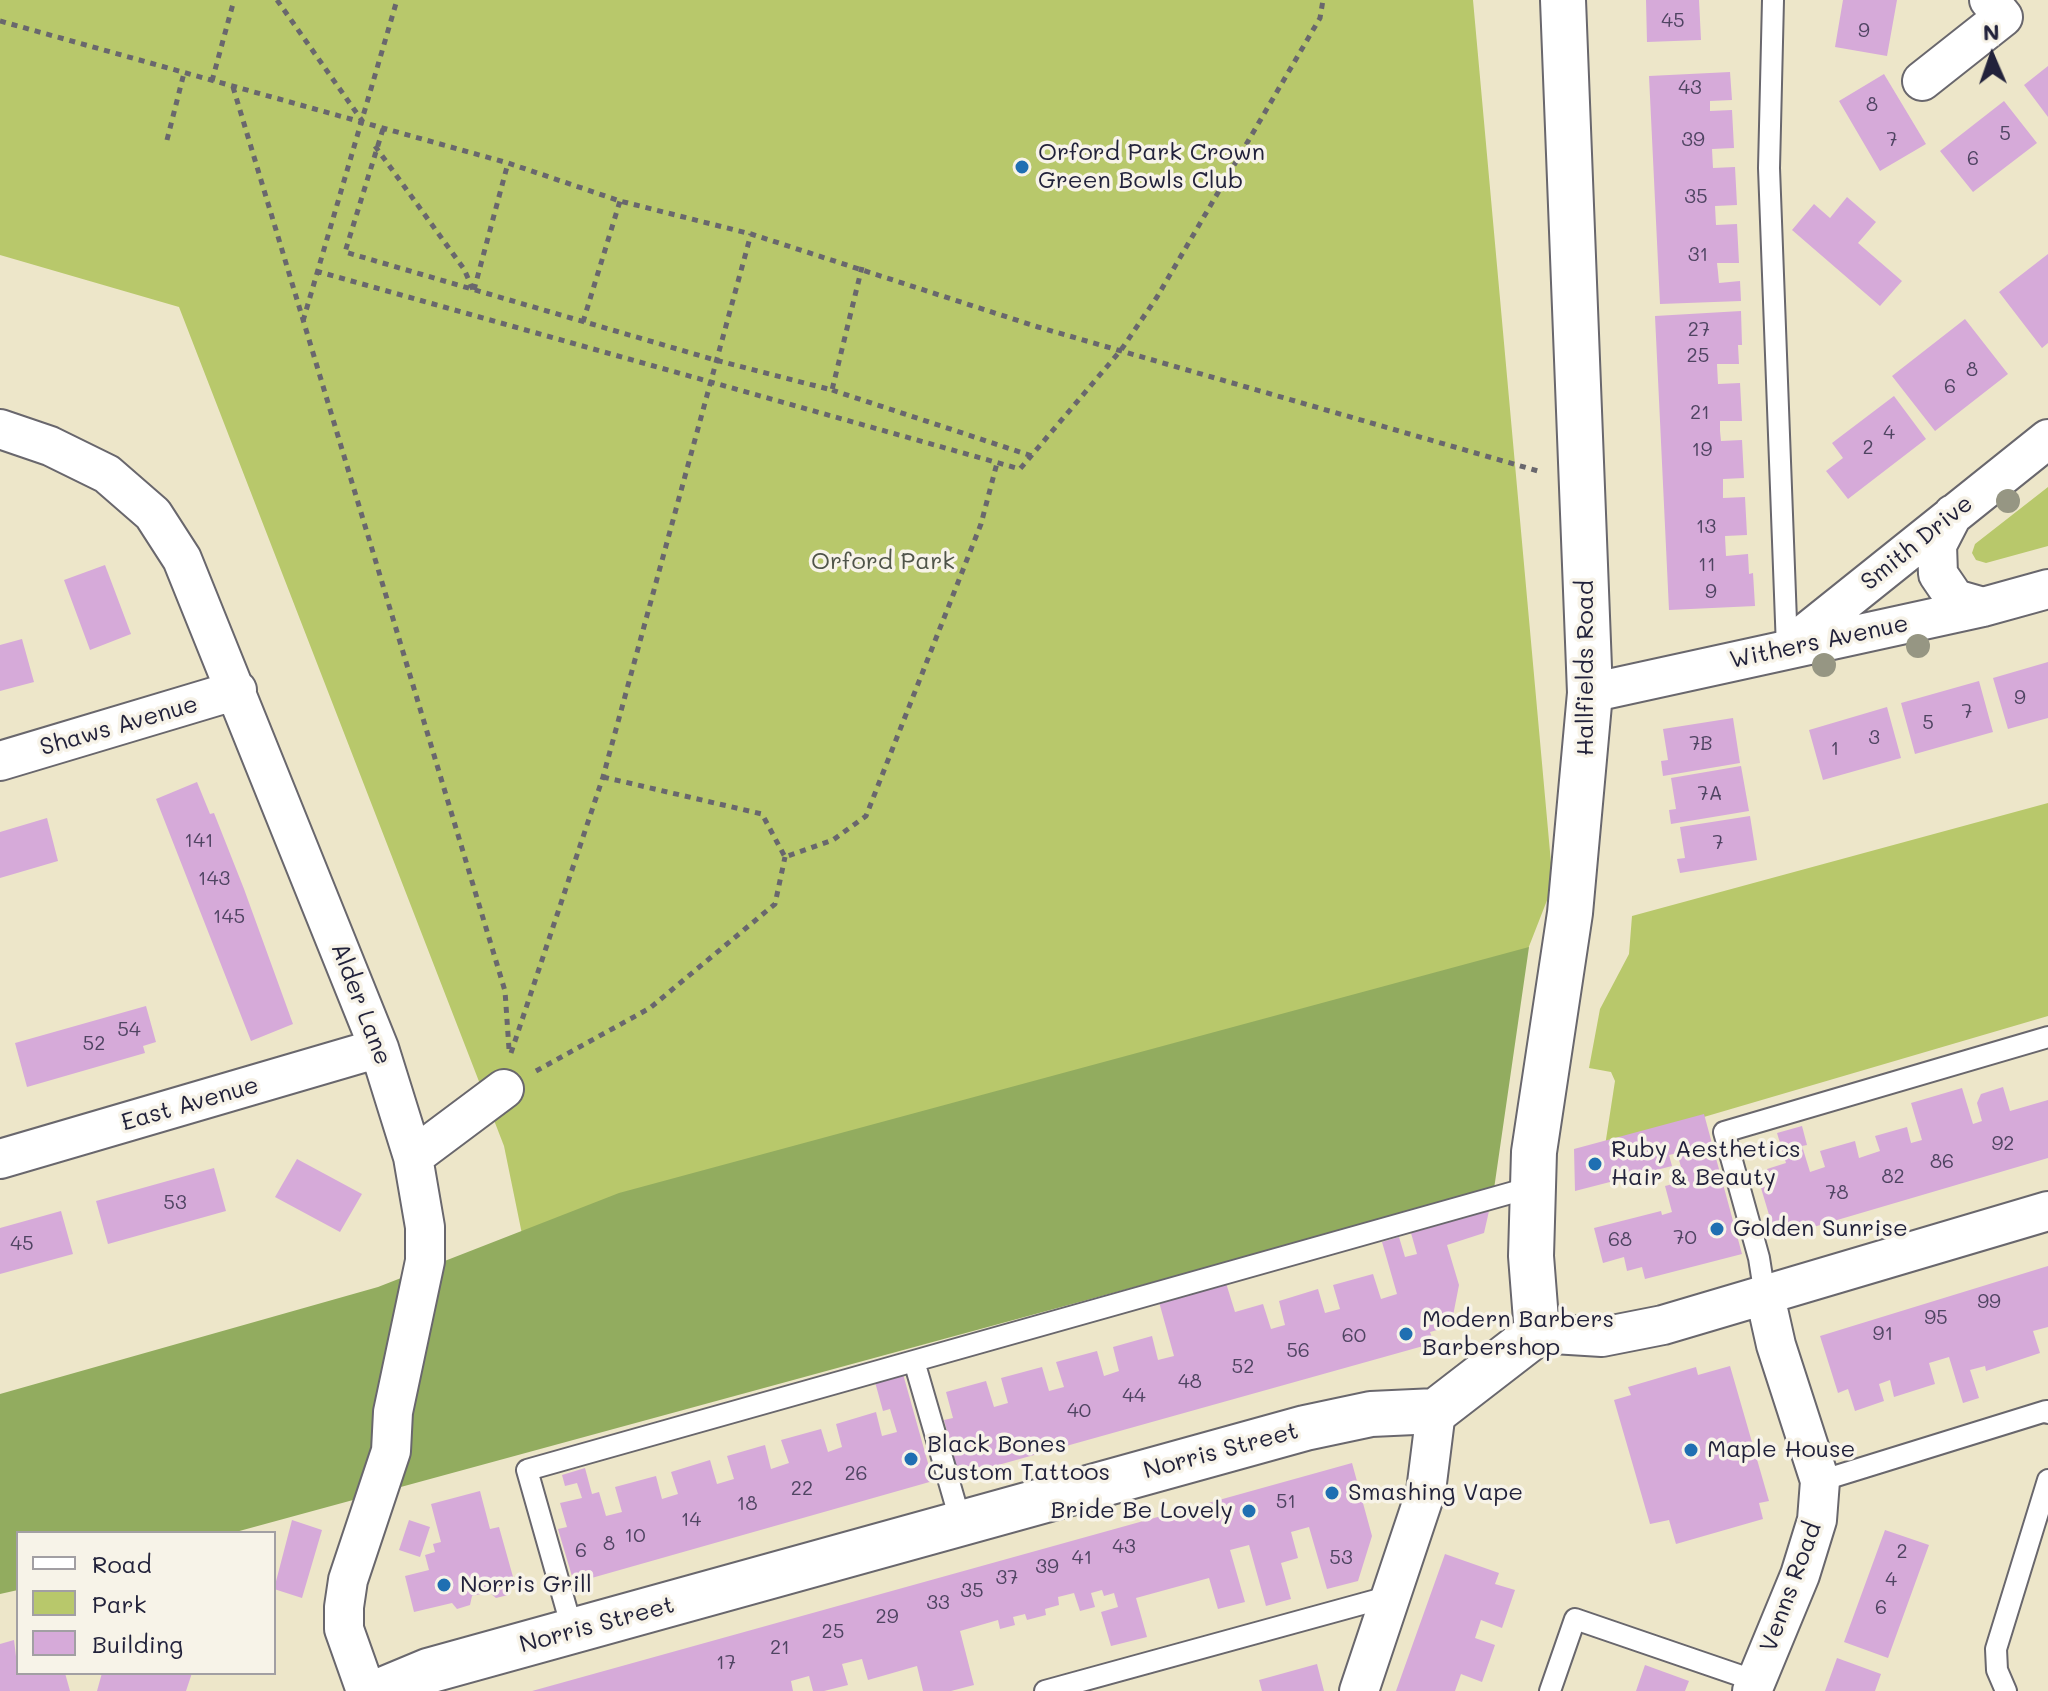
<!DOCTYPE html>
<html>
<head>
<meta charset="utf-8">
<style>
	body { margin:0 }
	#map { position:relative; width:2048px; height:1691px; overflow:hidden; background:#ede6c9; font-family:Mali,sans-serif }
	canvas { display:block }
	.legend { position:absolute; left:16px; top:1531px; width:260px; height:144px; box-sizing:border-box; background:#f7f3e8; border:2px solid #a29fa3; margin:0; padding:10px 14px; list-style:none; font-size:24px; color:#22223b }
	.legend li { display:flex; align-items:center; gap:16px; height:40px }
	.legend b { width:40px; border:2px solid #a29fa3 }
	.north { position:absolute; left:1952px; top:16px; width:80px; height:80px; -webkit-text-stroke:6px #f7f3e8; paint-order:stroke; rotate:358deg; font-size:22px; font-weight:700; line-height:32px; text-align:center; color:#22223b }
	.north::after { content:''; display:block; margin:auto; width:28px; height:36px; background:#22223b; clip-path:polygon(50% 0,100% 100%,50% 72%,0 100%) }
</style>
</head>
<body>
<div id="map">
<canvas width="2048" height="1691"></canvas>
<ul class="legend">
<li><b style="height:10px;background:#fff"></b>Road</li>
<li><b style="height:22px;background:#b8c86b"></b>Park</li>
<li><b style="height:22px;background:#d6aad9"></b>Building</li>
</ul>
<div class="north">N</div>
</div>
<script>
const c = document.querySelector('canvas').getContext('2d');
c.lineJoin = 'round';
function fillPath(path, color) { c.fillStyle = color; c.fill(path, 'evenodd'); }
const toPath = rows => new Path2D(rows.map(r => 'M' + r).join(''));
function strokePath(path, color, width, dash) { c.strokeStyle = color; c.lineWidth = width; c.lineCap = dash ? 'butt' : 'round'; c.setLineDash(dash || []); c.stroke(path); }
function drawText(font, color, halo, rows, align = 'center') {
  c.font = font + ' Mali,sans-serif'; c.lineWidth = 7; c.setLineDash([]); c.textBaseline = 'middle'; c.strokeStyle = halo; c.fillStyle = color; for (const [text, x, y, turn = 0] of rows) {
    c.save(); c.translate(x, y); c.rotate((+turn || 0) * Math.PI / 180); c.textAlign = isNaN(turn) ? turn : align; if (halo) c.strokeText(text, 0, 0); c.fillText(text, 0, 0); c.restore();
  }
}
fillPath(toPath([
	[0,0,1473,0,1553,885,1519,972,523,1239,504,1146,179,307,0,255],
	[2048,487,2048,546,1986,563,1976,560,1972,553,1975,544],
	[2048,803,2048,1016,1605,1146,1615,1081,1611,1072,1589,1068,1600,1009,1629,954,1632,916]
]), '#b8c86b');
fillPath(toPath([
	[1529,947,1494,1189,232,1533,18,1533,18,1590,0,1594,0,1394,378,1287,619,1193]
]), '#92ac5f');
fillPath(toPath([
	[1646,0,1699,0,1701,40,1647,42],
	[1843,0,1897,0,1887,56,1835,47],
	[2048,66,2048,117,2024,85],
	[1730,72,1732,100,1710,101,1710,111,1732,110,1734,148,1712,149,1713,168,1735,167,1737,205,1715,206,1716,225,1737,224,1739,263,1717,263,1718,272,1719,283,1740,281,1741,301,1660,304,1649,76],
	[1884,74,1926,144,1880,171,1839,101],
	[2004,101,2037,143,1973,192,1940,151],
	[1847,197,1876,222,1858,243,1902,281,1880,306,1792,230,1814,204,1830,218],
	[2048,254,2048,343,2042,348,1999,292],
	[1741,311,1742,345,1738,345,1739,364,1717,364,1718,384,1740,383,1742,421,1720,421,1720,431,1721,441,1742,440,1744,478,1723,479,1723,498,1745,497,1747,535,1725,536,1726,556,1748,554,1749,574,1753,573,1755,606,1669,610,1655,316],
	[1965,319,2008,374,1935,431,1892,376],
	[1894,396,1926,439,1848,499,1826,471,1843,458,1832,443],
	[105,565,131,634,90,650,64,580],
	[22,639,34,682,0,691,0,645],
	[2048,662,2048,718,2008,729,1993,678],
	[1979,681,1993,732,1915,754,1901,703],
	[1887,707,1901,758,1823,780,1809,730],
	[1733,718,1740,763,1663,776,1661,761,1668,760,1663,729],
	[1741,766,1749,811,1671,824,1669,810,1676,809,1671,778],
	[197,782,210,814,214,813,244,889,293,1024,251,1041,156,799],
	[1750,816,1757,860,1680,873,1677,859,1685,858,1680,827],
	[47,818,58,861,0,878,0,832],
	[146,1006,156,1042,143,1046,145,1053,27,1087,15,1043],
	[2003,1087,2010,1111,2048,1100,2048,1158,1776,1238,1761,1188,1771,1185,1767,1169,1786,1163,1777,1133,1802,1126,1807,1145,1802,1146,1810,1172,1825,1167,1820,1151,1855,1141,1859,1158,1880,1151,1875,1136,1907,1127,1911,1143,1922,1140,1911,1103,1962,1088,1973,1124,1982,1121,1977,1103,1981,1094],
	[1704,1114,1742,1254,1645,1279,1642,1267,1627,1271,1624,1257,1603,1263,1594,1228,1661,1211,1662,1215,1672,1212,1665,1186,1685,1181,1677,1153,1669,1155,1672,1166,1575,1191,1574,1149],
	[297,1159,362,1194,340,1232,275,1197],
	[214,1168,226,1211,108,1244,96,1201],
	[61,1211,73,1254,0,1274,0,1228],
	[1489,1211,1484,1233,1447,1245,1459,1285,1451,1326,1430,1332,1434,1343,959,1476,944,1420,953,1418,946,1392,986,1381,994,1407,1008,1403,1001,1378,1042,1367,1049,1391,1064,1387,1056,1362,1097,1351,1104,1376,1119,1371,1113,1347,1152,1336,1158,1360,1174,1356,1159,1302,1226,1283,1235,1312,1263,1304,1271,1329,1285,1325,1279,1301,1318,1289,1325,1313,1340,1309,1333,1285,1373,1274,1381,1299,1397,1294,1382,1242,1399,1237,1405,1257,1417,1254,1411,1233],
	[2048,1266,2048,1327,2033,1331,2040,1353,1986,1371,1985,1366,1970,1370,1979,1398,1963,1403,1949,1357,1929,1363,1935,1384,1894,1397,1890,1380,1879,1384,1884,1401,1855,1411,1848,1389,1838,1393,1820,1336],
	[1730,1366,1769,1501,1759,1503,1763,1519,1676,1544,1669,1520,1650,1524,1614,1400,1631,1395,1628,1387,1696,1367,1698,1375],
	[903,1374,933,1481,574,1583,558,1529,567,1527,560,1503,582,1498,577,1483,565,1486,562,1475,585,1468,592,1494,599,1492,606,1516,622,1512,615,1487,656,1476,662,1499,678,1494,671,1472,710,1460,717,1484,734,1479,727,1456,765,1445,771,1469,789,1463,781,1440,821,1429,828,1452,842,1447,836,1424,876,1412,882,1436,897,1432,890,1409,883,1411,875,1382],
	[1352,1463,1372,1536,1358,1581,1327,1589,1309,1527,1291,1532,1298,1558,1281,1563,1291,1599,1266,1606,1249,1545,1230,1550,1245,1602,1218,1609,1209,1578,1136,1598,1147,1637,1111,1646,1101,1612,1118,1607,1114,1593,1104,1596,1102,1590,1091,1593,1095,1607,1080,1611,1074,1593,1058,1597,1059,1605,1045,1609,1046,1615,1027,1620,1025,1614,1013,1617,1015,1625,1000,1629,998,1620,960,1631,974,1685,951,1691,923,1691,917,1666,868,1680,862,1659,842,1664,848,1685,824,1691,813,1691,809,1676,791,1681,793,1691,532,1691],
	[480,1491,490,1529,499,1527,515,1584,508,1595,496,1598,489,1592,472,1596,470,1605,457,1609,452,1603,414,1612,405,1576,429,1570,425,1555,435,1552,433,1544,441,1542,431,1504],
	[292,1520,322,1530,302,1598,274,1589],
	[409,1520,430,1527,420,1557,399,1550],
	[1885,1530,1929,1545,1888,1658,1844,1642],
	[1445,1554,1499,1573,1495,1584,1515,1590,1502,1628,1481,1620,1475,1638,1495,1645,1482,1682,1461,1674,1455,1691,1396,1691],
	[14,1640,18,1673,65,1673,70,1691,0,1691,0,1644],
	[1837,1658,1881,1674,1875,1691,1825,1691],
	[1317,1664,1324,1691,1262,1691,1259,1680],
	[1645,1665,1689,1681,1685,1691,1636,1691],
	[102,1673,192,1673,186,1691,97,1691]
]), '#d6aad9');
const service = toPath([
	[1773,0,1769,168,1787,648],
	[1765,1296,1759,1258,1724,1132,2048,1037],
	[914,1361,961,1523],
	[1820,1481,2046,1411,2048,1413],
	[573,1632,527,1470,1532,1187],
	[1045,1691,1391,1596],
	[1550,1691,1575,1619,1756,1681],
	[2006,1691,1997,1670,1996,1649,2048,1480]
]);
const minor = toPath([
	[1922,81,2003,17,1989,0],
	[0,429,50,446,107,474,153,514,182,559,379,1048,413,1157,425,1227,425,1261,393,1412,391,1451,348,1580,344,1607,344,1629,366,1691],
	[1953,514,1937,545,1938,574,1955,599,1983,607],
	[1792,644,2048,439],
	[1590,693,1983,607,2048,589],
	[0,761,237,690],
	[413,1157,504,1089],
	[0,1159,379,1048],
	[1537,1333,1602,1337,1663,1325,2048,1211],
	[1359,1691,1426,1491,1436,1411],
	[1752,1691,1800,1575,1817,1520,1820,1481,1776,1345,1765,1296]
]);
const tertiary = toPath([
	[380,1691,428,1671,1305,1428,1371,1414,1436,1411,1537,1333,1531,1256,1534,1152,1570,913,1590,693,1563,0]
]);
strokePath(service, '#69676d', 24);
strokePath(minor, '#69676d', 42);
strokePath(tertiary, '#69676d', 48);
strokePath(toPath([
	[277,0,363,122],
	[0,21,508,163,620,201,751,234,1038,327,1538,471],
	[212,81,234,0],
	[233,87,505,991,509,1049],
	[383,129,345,252,715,360,832,390,862,267],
	[167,140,184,73],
	[375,146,464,269,473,290],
	[316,271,1020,469,1121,350,1157,297,1320,18,1323,0],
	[474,290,508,163],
	[303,321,397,0],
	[583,322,620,201],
	[832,390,1032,456],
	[603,777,762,814,785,857,833,840,866,816,981,524,997,463],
	[511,1053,603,777,751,234],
	[536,1071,650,1008,775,904,785,857]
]), '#69676d', 5, [6, 6]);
strokePath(service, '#fff', 20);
strokePath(minor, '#fff', 38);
strokePath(tertiary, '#fff', 44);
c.fillStyle = '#969683';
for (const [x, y] of [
	[2008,501],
	[1918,646],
	[1824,665]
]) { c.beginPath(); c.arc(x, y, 12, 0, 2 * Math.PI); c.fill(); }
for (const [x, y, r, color] of [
	[1022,167,8,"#1f6fb2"],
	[1595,1164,8,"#1f6fb2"],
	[1717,1229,8,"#1f6fb2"],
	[1406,1334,8,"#1f6fb2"],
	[1691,1450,8,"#1f6fb2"],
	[911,1459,8,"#1f6fb2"],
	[1332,1493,8,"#1f6fb2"],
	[1249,1511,8,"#1f6fb2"],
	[444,1585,8,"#1f6fb2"]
]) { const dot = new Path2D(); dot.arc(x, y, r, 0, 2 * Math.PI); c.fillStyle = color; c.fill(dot); strokePath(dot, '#f7f3e8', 3); }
drawText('20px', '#4f4462', null, [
	["45",1673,21],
	["9",1864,31],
	["43",1690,88],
	["8",1872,105],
	["5",2005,134],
	["39",1693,140],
	["7",1892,140],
	["6",1973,159],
	["35",1696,197],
	["31",1698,255],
	["27",1699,330],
	["25",1698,356],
	["8",1972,370],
	["6",1950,387],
	["21",1700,413],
	["4",1889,433],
	["2",1868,448],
	["19",1702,450],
	["13",1706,527],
	["11",1707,565],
	["9",1711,592],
	["9",2020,698],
	["7",1967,712],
	["5",1928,723],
	["3",1874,738],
	["7B",1701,744],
	["1",1835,749],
	["7A",1710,794],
	["141",199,841],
	["7",1718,843],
	["143",214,879],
	["145",229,917],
	["54",129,1030],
	["52",94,1044],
	["92",2003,1144],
	["86",1942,1162],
	["82",1893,1177],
	["78",1837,1193],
	["53",175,1203],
	["70",1685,1238],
	["68",1620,1240],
	["45",22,1244],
	["99",1989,1302],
	["95",1936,1318],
	["91",1883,1334],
	["60",1354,1336],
	["56",1298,1351],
	["52",1243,1367],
	["48",1190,1382],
	["44",1134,1396],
	["40",1079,1411],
	["26",856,1474],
	["22",802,1489],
	["51",1286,1502],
	["18",747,1504],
	["14",691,1520],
	["10",635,1536],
	["8",609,1544],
	["43",1124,1547],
	["6",581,1551],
	["2",1902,1552],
	["41",1082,1558],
	["53",1341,1558],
	["39",1047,1567],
	["37",1007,1578],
	["4",1891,1580],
	["35",972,1591],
	["33",938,1603],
	["6",1881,1608],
	["29",887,1617],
	["25",833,1632],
	["21",780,1648],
	["17",726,1663]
]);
drawText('24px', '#22223b', '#f7f3e8', [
	["Orford Park Crown",1038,153],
	["Green Bowls Club",1038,181],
	["Ruby Aesthetics",1611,1150],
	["Hair & Beauty",1611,1178],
	["Golden Sunrise",1733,1229],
	["Modern Barbers",1422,1320],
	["Barbershop",1422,1348],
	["Black Bones",927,1445],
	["Custom Tattoos",927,1473],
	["Maple House",1707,1450],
	["Smashing Vape",1348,1493],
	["Bride Be Lovely",1233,1511,"right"],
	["Norris Grill",460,1585]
], 'left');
drawText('24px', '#22223b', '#f7f3e8', [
	["Smith Drive",1917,543,-39],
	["Withers Avenue",1819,642,-12],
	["Hallfields Road",1586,668,-90],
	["Shaws Avenue",119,726,-16],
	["Alder Lane",361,1004,69],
	["East Avenue",190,1104,-16],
	["Norris Street",1221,1451,-15],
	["Venns Road",1791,1587,-70],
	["Norris Street",597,1625,-15]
]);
drawText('24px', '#4f5449', '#f7f3e8', [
	["Orford Park",883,562]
]);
</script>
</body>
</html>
